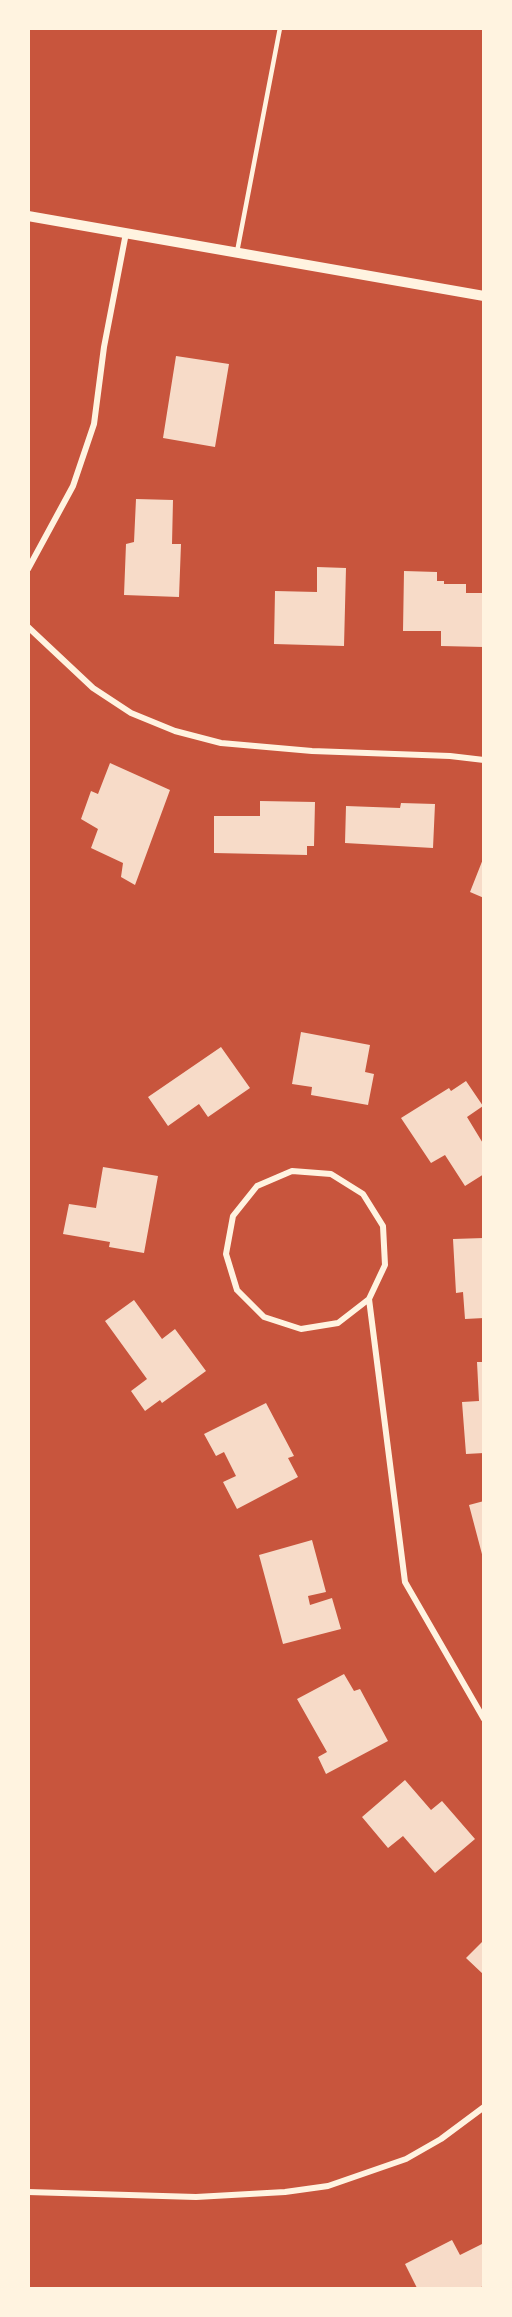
<!DOCTYPE html>
<html>
<head>
<meta charset="utf-8">
<style>
	body { margin:0 }
	#map { position:relative; width:512px; height:2317px; overflow:hidden; background:#c8553d; font-family:Overpass,sans-serif }
	canvas { display:block }
	.frame { position:absolute; inset:0; border:30px solid #fff3e0; pointer-events:none }
</style>
</head>
<body>
<div id="map">
<canvas width="512" height="2317"></canvas>
<div class="frame"></div>
</div>
<script>
const c = document.querySelector('canvas').getContext('2d');
c.lineJoin = 'round';
function fillPath(path, color) { c.fillStyle = color; c.fill(path, 'evenodd'); }
const toPath = rows => new Path2D(rows.map(r => 'M' + r).join(''));
function strokePath(path, color, width, dash) { c.strokeStyle = color; c.lineWidth = width; c.lineCap = dash ? 'butt' : 'round'; c.setLineDash(dash || []); c.stroke(path); }
fillPath(toPath([
	[176,356,229,364,215,447,163,438],
	[136,499,173,500,172,544,181,544,179,597,124,595,126,544,134,542],
	[317,567,346,568,344,646,274,644,275,591,317,592],
	[404,571,437,572,437,581,444,581,444,584,466,584,466,593,484,593,484,647,441,646,441,631,403,631],
	[110,763,170,790,135,885,121,877,123,863,91,848,98,829,81,819,91,791,98,794],
	[260,801,315,802,314,846,307,846,307,855,214,853,214,816,260,816],
	[401,803,435,804,433,848,345,843,346,806,400,808],
	[483,859,484,859,484,898,470,892],
	[301,1032,370,1045,365,1072,374,1074,368,1105,311,1095,312,1087,292,1084],
	[221,1047,250,1088,208,1117,199,1104,168,1126,148,1097],
	[466,1081,483,1106,467,1117,484,1145,484,1174,465,1186,445,1155,431,1163,401,1118,449,1088,451,1091],
	[103,1167,158,1176,144,1253,109,1247,110,1242,63,1234,69,1204,96,1208],
	[484,1238,484,1318,465,1319,463,1292,456,1293,453,1239],
	[134,1300,162,1339,175,1329,206,1371,162,1403,160,1400,145,1411,131,1391,147,1379,105,1321],
	[477,1362,484,1362,484,1453,466,1454,462,1402,479,1401],
	[266,1403,294,1456,288,1458,298,1477,237,1509,223,1482,236,1476,224,1452,216,1456,204,1434],
	[484,1501,484,1557,483,1558,469,1505],
	[312,1540,326,1592,308,1596,310,1605,332,1598,341,1629,283,1644,259,1555],
	[344,1674,354,1691,360,1689,388,1741,326,1774,318,1757,327,1752,297,1699],
	[405,1780,431,1810,442,1801,475,1839,435,1873,403,1836,388,1848,362,1817],
	[484,1940,484,1975,466,1958],
	[452,2240,460,2255,484,2243,484,2286,478,2288,417,2288,405,2264]
]), '#f7dbc8');
strokePath(toPath([
	[237,252,280,28]
]), '#fff3e0', 4.5);
strokePath(toPath([
	[28,569,73,486,94,424,104,347,126,233],
	[28,627,93,688,131,713,175,731,221,743,312,751,450,756,484,760],
	[369,1299,338,1323,301,1329,264,1317,237,1290,226,1254,233,1216,257,1186,292,1171,331,1174,363,1194,383,1226,385,1265,369,1299,405,1582,484,1719],
	[28,2192,196,2197,285,2192,328,2186,406,2159,441,2139,484,2107]
]), '#fff3e0', 6);
strokePath(toPath([
	[28,216,484,296]
]), '#fff3e0', 10);
</script>
</body>
</html>
